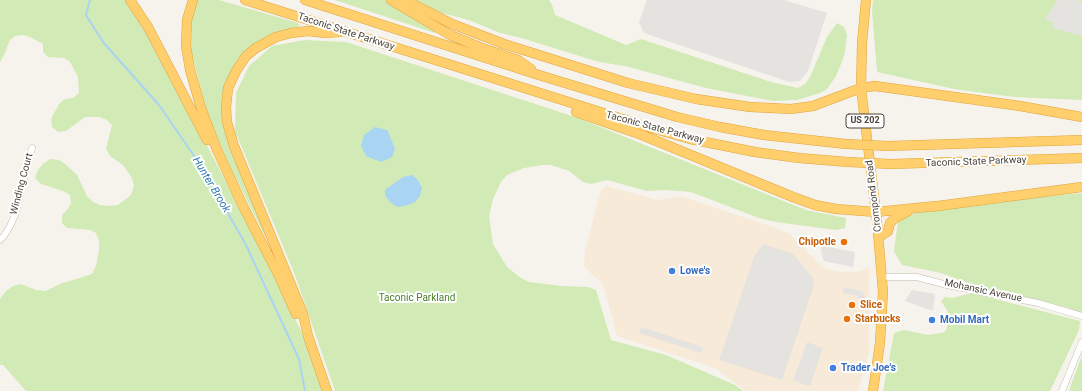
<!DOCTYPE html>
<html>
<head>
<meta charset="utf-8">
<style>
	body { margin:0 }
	canvas { display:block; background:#f6f3ec }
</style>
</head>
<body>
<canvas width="1082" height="391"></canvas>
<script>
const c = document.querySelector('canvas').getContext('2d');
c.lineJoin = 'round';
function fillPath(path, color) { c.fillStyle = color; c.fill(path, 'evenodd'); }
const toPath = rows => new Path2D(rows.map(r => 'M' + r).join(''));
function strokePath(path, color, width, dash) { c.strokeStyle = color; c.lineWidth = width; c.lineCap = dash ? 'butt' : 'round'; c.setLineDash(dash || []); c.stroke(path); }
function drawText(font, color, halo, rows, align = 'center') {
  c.font = font + ' Roboto,sans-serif'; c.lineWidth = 4; c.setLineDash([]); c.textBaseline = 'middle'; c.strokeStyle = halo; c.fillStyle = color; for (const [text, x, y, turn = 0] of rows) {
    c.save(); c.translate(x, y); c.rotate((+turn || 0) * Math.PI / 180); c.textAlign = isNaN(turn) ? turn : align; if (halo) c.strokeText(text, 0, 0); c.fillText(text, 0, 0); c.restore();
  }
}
fillPath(toPath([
	[606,186,658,200,680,196,770,226,790,234,817,262,826,269,843,272,856,272,869,268,869,353,858,391,746,391,715,368,617,336,603,284,592,275,584,265,585,252,598,200,601,191]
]), '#f7ead8');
fillPath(toPath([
	[0,0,126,0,153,41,274,275,302,333,324,391,26,391,3,365,0,365,0,299,6,291,13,286,21,284,36,290,45,291,52,288,60,284,92,274,96,266,99,250,99,241,96,233,90,230,67,228,62,223,62,215,67,210,71,203,70,195,63,191,41,184,35,178,38,170,43,164,50,159,59,160,65,164,77,175,87,196,93,202,100,205,109,206,118,205,131,195,134,186,132,178,123,165,110,156,106,149,112,125,107,120,99,117,85,117,66,131,58,132,52,127,51,119,59,104,65,99,73,98,79,93,78,77,70,62,64,58,48,57,43,52,43,44,30,37,23,35,15,36,10,40,4,55,0,62],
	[198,0,219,0,298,23,300,26,274,34,232,70,224,122,269,236,265,236,226,159,206,108,191,51,192,12],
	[335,0,387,0,436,30,435,33],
	[416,0,549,0,552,5,555,15,626,45,641,39,771,82,798,88,805,84,810,77,827,37,837,23,844,27,847,35,845,51,843,59,836,76,827,89,820,93,797,100,773,101,706,88,625,66,599,62,518,37,500,33,469,20,438,12],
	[873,0,1082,0,1082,100,1014,97,954,89,877,72,872,11],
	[305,40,346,42,578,118,806,210,846,218,845,228,836,230,776,222,759,218,691,192,665,190,647,191,607,180,591,184,583,182,569,171,551,165,543,165,524,168,507,175,501,182,493,199,489,216,493,244,507,267,521,278,529,282,562,286,588,287,596,290,611,340,666,355,735,385,743,391,335,391,295,275,235,131,236,93,249,66,272,46],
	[1082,193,1082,313,1066,307,984,289,941,273,902,265,894,251,898,221,905,215,927,211,1008,200],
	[972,293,1080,321,1079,330,1050,391,883,391,894,333,904,330,928,335,941,333,946,331,949,318,948,312,941,301,945,297,952,298],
	[1082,355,1082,391,1070,391,1070,388]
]), '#d2eab5');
fillPath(toPath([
	[647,0,784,0,827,13,808,71,800,81,789,82,644,33,639,22],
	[1057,0,1076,0,1082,2,1082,36,1052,28,1054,23,1045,19],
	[823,236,831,237,830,247,855,252,853,267,824,261,821,251],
	[763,244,793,254,813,278,814,285,782,380,719,360,754,257],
	[844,288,855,289,862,292,867,299,867,305,861,305,860,299,856,295,843,293],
	[912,290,935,294,933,311,905,301],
	[641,327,703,347,701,353,639,333],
	[807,342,823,348,810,386,793,381]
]), '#e5e3e0');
fillPath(toPath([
	[375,127,387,130,389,134,395,149,392,157,381,162,366,156,361,146,364,135],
	[412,175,418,180,422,188,420,196,415,202,405,206,397,207,390,202,385,195,385,190,403,177]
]), '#a9d4f2');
strokePath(toPath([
	[90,0,86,15,103,42,159,105,201,166,245,243,299,359,305,391]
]), '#a9d4f2', 2);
const minor = toPath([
	[0,240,4,236,10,226,15,215,32,148],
	[882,277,917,277,947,285,1038,303,1082,316],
	[1062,391,1082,342]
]);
const highway = toPath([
	[130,0,148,27,207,140],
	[193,0,187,20,186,46,190,70,201,108,217,150,243,206,279,276,296,314],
	[245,0,648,127,690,139,755,152,799,158,848,162],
	[305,0,542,76,677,117,720,127,764,135,846,144],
	[391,0,421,18,450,35,482,48,518,60,531,69],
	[405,0,452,24,504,44,628,83,696,99,750,107,791,109,813,106,861,88,875,86,1020,106,1082,117],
	[866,0,862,43,861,88,877,221,883,292,880,343,873,391],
	[576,112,642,135,793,197,815,205,836,209,876,212,936,206],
	[888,146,1082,140],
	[891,164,1082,158],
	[930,207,1082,187],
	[879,237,888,231,890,223,895,218,908,211],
	[327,391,308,336,303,314,234,146,227,122,226,108,228,88,236,71,246,56,256,48,276,37,291,33,308,31,325,33,340,32]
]);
strokePath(minor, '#c2bbae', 7);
strokePath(highway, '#e0a43c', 10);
strokePath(minor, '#fff', 6);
strokePath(highway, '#ffcf6e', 9);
const highwayBridge = toPath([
	[846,144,888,146],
	[848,162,891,164]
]);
strokePath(highwayBridge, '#e0a43c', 10, []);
strokePath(highwayBridge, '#ffcf6e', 9);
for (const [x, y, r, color] of [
	[844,242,4,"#e8710a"],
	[672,271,4,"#3f7fe0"],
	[852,305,4,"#e8710a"],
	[847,319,4,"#e8710a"],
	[932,320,4,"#3f7fe0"],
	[833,368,4,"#3f7fe0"]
]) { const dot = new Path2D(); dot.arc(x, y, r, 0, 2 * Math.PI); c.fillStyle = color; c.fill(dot); strokePath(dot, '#fff', 1.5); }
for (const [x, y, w] of [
	[865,121,38]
]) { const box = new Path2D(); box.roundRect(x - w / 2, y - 7, w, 14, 3); c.fillStyle = '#fff'; c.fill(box); strokePath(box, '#4b4439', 1); }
drawText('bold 9px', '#4b4439', null, [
	["US 202",865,121]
]);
drawText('10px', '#4b4439', '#fff', [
	["Taconic State Parkway",346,32,18],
	["Taconic State Parkway",655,128,15],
	["Taconic State Parkway",976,162,-2],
	["Winding Court",22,184,-75],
	["Crompond Road",874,196,-97],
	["Mohansic Avenue",983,291,12]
]);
drawText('bold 10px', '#c56008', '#fff', [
	["Chipotle",836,242,"right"],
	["Slice",860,305],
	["Starbucks",855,319]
], 'left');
drawText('bold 10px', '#366cbe', '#fff', [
	["Lowe's",680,271],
	["Mobil Mart",940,320],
	["Trader Joe's",841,368]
], 'left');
drawText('10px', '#4a7f2a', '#fff', [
	["Taconic Parkland",417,298]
]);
drawText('italic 11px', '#2e7ab2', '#fff', [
	["Hunter Brook",211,185,59]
]);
</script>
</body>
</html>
